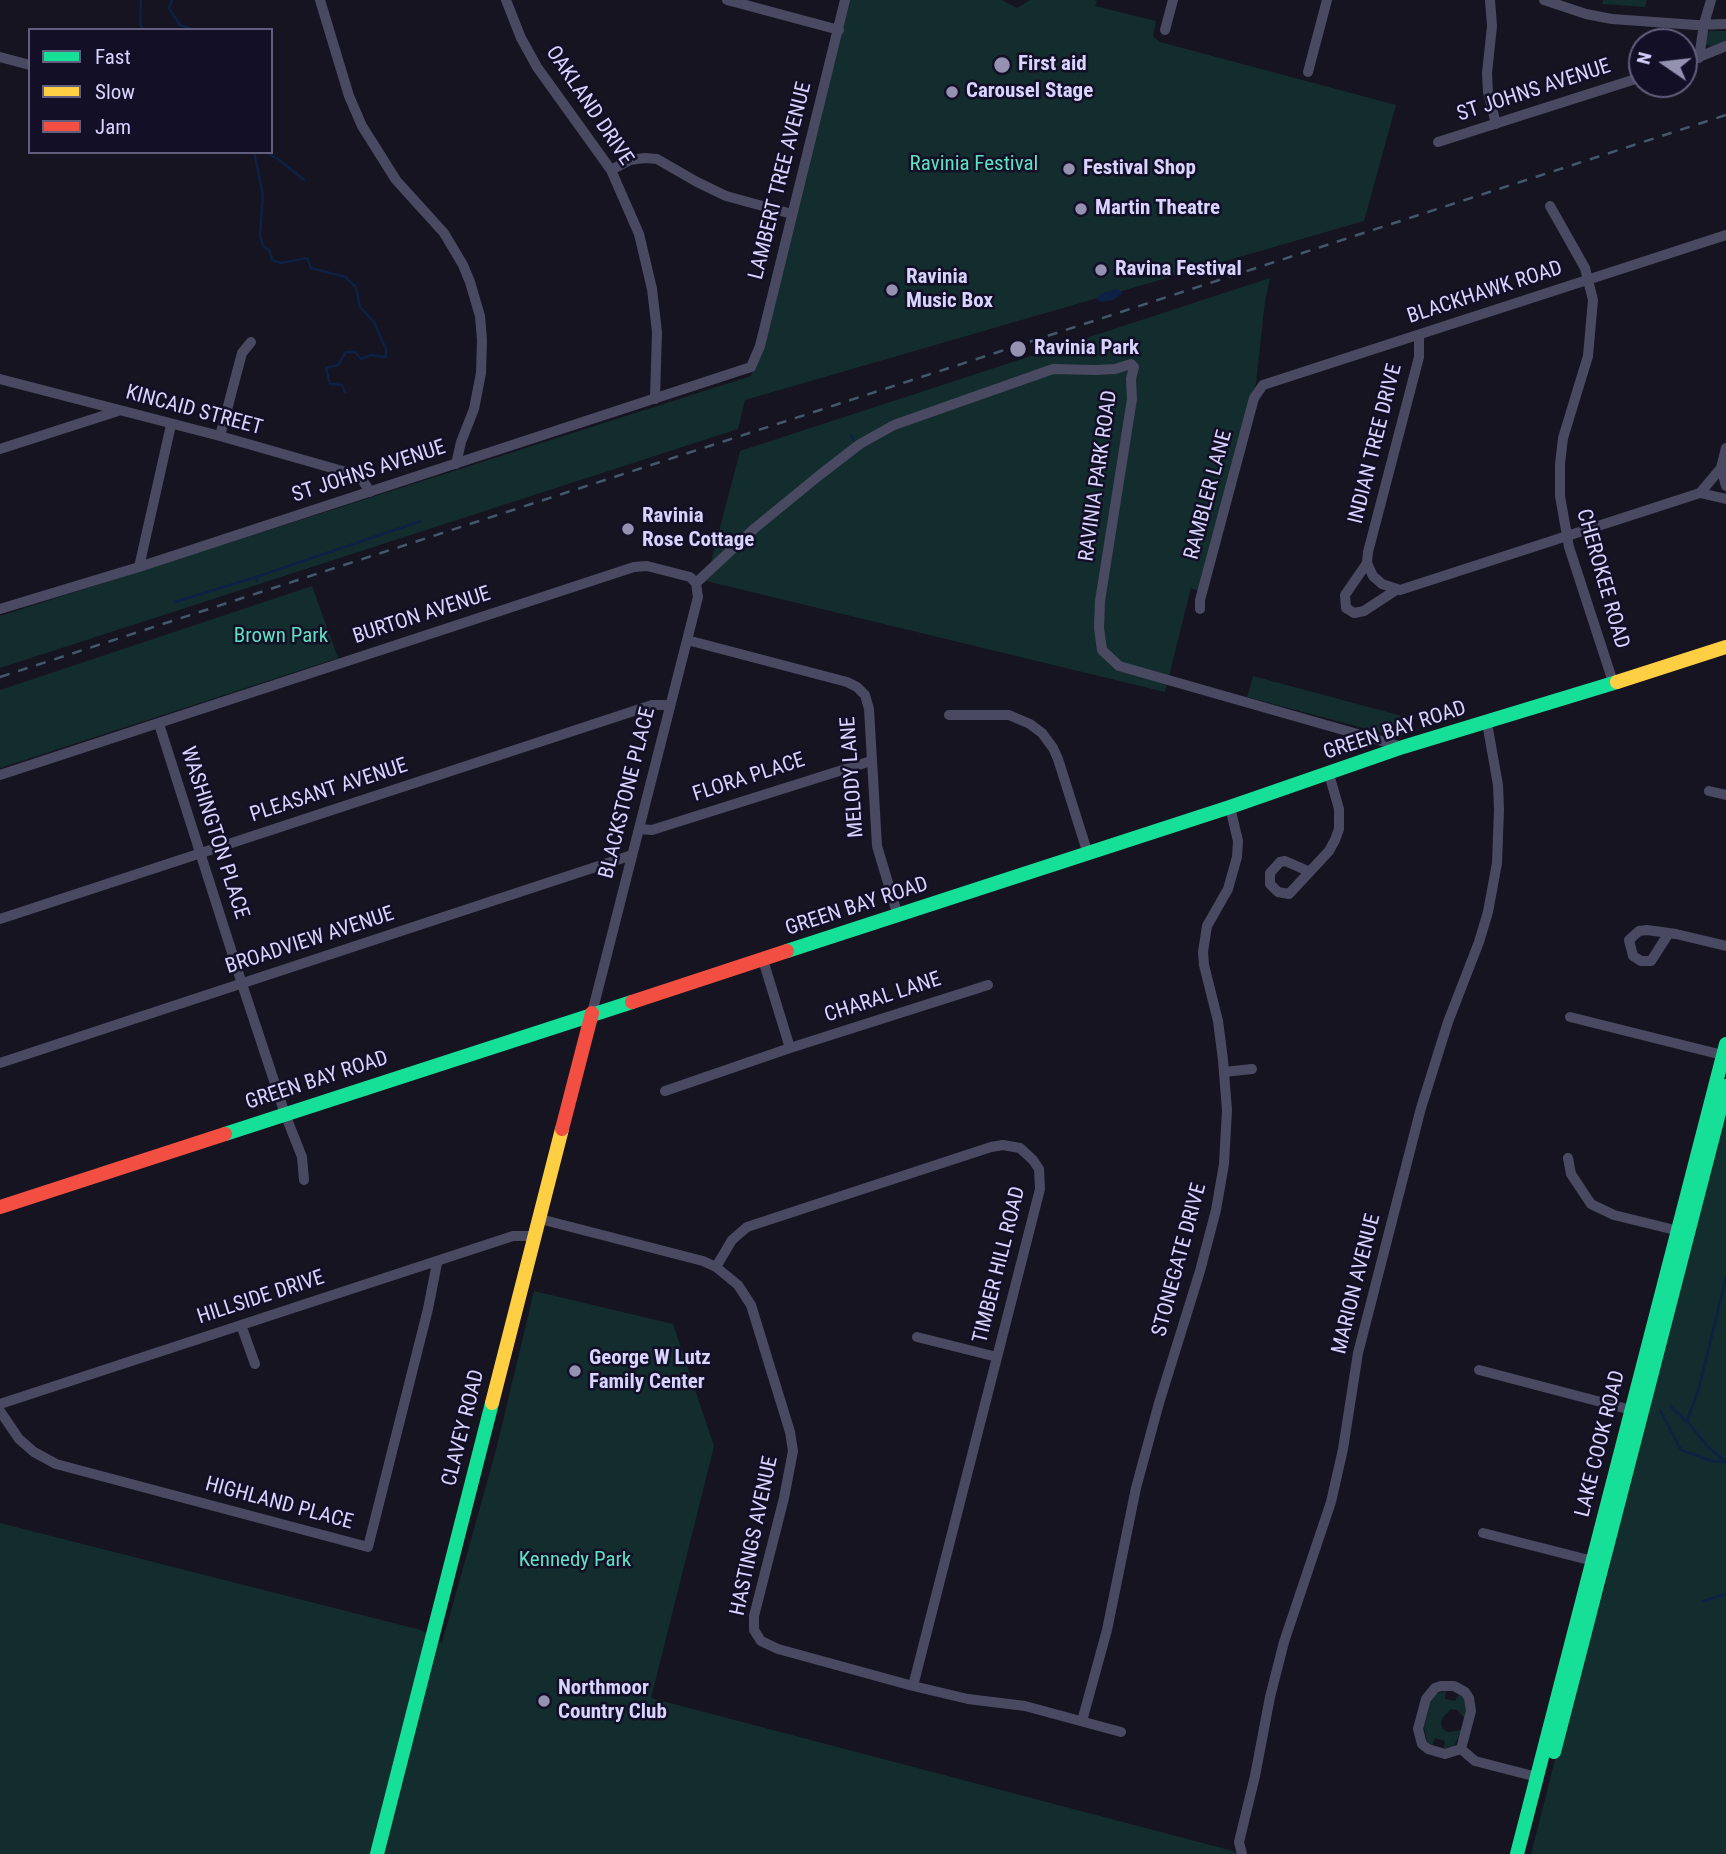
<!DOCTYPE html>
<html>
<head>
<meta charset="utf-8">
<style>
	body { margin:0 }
	#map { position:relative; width:1726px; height:1854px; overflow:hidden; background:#161421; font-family:"Roboto Condensed",sans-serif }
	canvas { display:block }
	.legend { position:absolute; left:28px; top:28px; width:245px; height:126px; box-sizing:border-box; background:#130f26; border:2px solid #625e7d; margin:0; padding:9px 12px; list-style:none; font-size:21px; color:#d9d4ff }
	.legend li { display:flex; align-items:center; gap:14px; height:35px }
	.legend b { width:35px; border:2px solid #625e7d }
	.north { position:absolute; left:1628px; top:28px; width:70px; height:70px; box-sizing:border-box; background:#130f26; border:2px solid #625e7d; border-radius:50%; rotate:284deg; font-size:19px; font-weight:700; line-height:28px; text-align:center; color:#d9d4ff }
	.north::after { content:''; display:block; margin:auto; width:24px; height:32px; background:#9591b1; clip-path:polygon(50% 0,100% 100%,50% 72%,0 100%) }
</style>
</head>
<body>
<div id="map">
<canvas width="1726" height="1854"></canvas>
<ul class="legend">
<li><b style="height:9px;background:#16e098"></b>Fast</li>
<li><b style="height:9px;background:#ffcf43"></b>Slow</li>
<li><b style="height:9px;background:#f24e42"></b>Jam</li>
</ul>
<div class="north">N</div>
</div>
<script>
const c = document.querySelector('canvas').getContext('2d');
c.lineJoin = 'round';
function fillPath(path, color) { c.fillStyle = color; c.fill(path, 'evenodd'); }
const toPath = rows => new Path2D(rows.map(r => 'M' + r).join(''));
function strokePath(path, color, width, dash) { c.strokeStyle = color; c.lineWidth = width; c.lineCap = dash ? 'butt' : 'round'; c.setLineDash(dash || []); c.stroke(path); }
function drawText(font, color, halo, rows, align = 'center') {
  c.font = font + ' "Roboto Condensed",sans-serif'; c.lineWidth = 5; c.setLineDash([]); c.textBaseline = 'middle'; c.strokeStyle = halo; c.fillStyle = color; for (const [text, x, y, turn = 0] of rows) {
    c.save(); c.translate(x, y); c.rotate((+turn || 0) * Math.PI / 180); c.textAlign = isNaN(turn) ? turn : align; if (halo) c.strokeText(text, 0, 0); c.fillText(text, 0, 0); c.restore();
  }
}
fillPath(toPath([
	[848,0,1002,0,1017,8,1030,0,1093,0,1097,1,1095,6,1156,21,1153,36,1160,42,1396,105,1364,221,745,400,738,429,0,668,0,616,751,376],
	[1603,0,1647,0,1645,7,1602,4],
	[1709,31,1726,31,1726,41,1714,47,1706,45,1704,42],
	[1270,278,1265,301,1256,383,1198,591,1191,588,1165,692,706,581,740,451],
	[312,586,338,658,0,768,0,690],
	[1253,676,1406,717,1401,738,1247,697],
	[1726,1100,1726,1854,1531,1854,1574,1685,1605,1587,1613,1551,1612,1547],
	[534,1291,673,1324,714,1446,651,1698,1237,1852,1237,1854,0,1854,0,1523,421,1630,442,1643,496,1450],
	[1446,1691,1445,1699,1455,1701,1459,1694,1464,1699,1467,1710,1465,1718,1457,1710,1451,1709,1443,1717,1441,1723,1443,1729,1448,1732,1462,1730,1454,1746,1443,1749,1445,1741,1435,1738,1432,1746,1427,1741,1424,1728,1431,1700,1436,1694]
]), '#132c2d');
fillPath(toPath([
	[1117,289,1123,293,1113,300,1102,302,1096,299,1102,293]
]), '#0d2144');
strokePath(toPath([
	[141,0,140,24,143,30],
	[172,0,169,8,180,25,194,30],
	[254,152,263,195,260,236,263,246,270,251,272,260,281,263,307,258,311,268,345,277,356,287,360,307,374,322,386,349,386,357,371,355,361,359,355,352,346,352,338,365,326,368,330,384,342,385,345,392],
	[265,152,278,159,304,180],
	[851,436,856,443],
	[257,581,256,577,421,521],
	[175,602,256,577],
	[1726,1277,1699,1388,1687,1421,1708,1447,1726,1462],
	[1670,1406,1687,1422],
	[1660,1410,1681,1450,1712,1461,1724,1462],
	[1703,1601,1726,1594]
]), '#0d2144', 2.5);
strokePath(toPath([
	[320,0,349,96,362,126,396,180,444,233,463,265,470,282,480,316,482,340,481,373,474,409,461,442,456,464],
	[506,0,521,38,537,67,611,170,639,234,652,289,657,332,655,399],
	[727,0,839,30],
	[1490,0,1492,26,1487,73,1488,92,1496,124],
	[1544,0,1586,14,1612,19,1696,25,1726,24],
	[1165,30,1173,0],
	[0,57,30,65],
	[1699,58,1704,24,1711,0],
	[1684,63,1726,46],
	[1308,72,1327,0],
	[1438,142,1642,77],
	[611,170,630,160,645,158,657,159,697,182,726,196,792,214],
	[1550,206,1585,268,1593,300,1588,356,1563,438,1560,464,1560,496,1569,547,1613,682],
	[1419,335,1419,357,1368,552,1367,563,1373,576,1382,584,1400,590,1700,493,1726,499],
	[0,379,220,436,360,476,370,492],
	[220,436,242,353,251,342],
	[0,449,118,411],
	[1721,468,1726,486],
	[1700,493,1721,468,1726,448],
	[1367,563,1345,595,1346,608,1354,613,1364,611,1396,590],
	[139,567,171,425],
	[696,583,755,528,821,474,860,444,894,425,1053,369,1096,370,1115,369,1131,364,1134,367,1131,379,1132,399,1100,601,1099,628,1102,650,1119,666,1403,747],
	[0,609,139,567,751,367,760,346,845,0],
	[1200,609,1200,600,1254,398,1263,385,1726,235],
	[687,640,847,682,857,687,865,695,869,709,877,846,898,916],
	[949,715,1009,715,1030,724,1042,733,1053,748,1058,759,1088,854],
	[159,724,242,984,285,1114,302,1157,304,1180],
	[0,775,634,567,647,566,690,577,696,583],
	[1709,791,1726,795],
	[639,829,652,830,871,761],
	[1308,871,1285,861,1280,862,1270,873,1270,884,1278,892,1289,894,1329,851,1335,840,1339,829,1339,809,1329,774],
	[0,919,582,728,652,705,670,705],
	[1669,933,1651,961,1641,961,1633,956,1629,940,1639,931,1647,930,1669,933,1676,934,1726,946],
	[763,960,790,1048],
	[592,1013,698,597,696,583],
	[1570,1017,1726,1056],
	[0,1063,632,855],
	[1224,1072,1252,1069],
	[665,1091,790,1048,988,985],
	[1568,1158,1571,1174,1591,1204,1595,1206,1614,1215,1683,1232],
	[540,1219,703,1261,716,1267,738,1285,751,1305,790,1432,793,1451,784,1498,754,1616,754,1630,761,1641,778,1649,913,1686,968,1699,1025,1706,1121,1732],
	[716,1267,732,1240,747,1227,991,1147,1003,1145,1020,1148,1033,1160,1039,1169,1040,1189,913,1686],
	[241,1325,255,1364],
	[917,1337,997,1357],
	[1479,1370,1639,1412],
	[0,1404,513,1236,536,1236],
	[0,1411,19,1439,34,1452,56,1464,368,1547,428,1309,437,1263],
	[1483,1533,1593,1561],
	[1082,1721,1107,1630,1136,1488,1159,1403,1200,1271,1216,1210,1224,1164,1227,1110,1223,1060,1218,1021,1204,965,1203,952,1207,926,1228,889,1237,857,1238,841,1230,807],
	[1461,1749,1471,1711,1469,1698,1465,1692,1454,1686,1441,1686,1435,1688,1426,1699,1418,1729,1422,1744,1428,1749,1445,1754,1461,1749,1475,1761,1537,1777],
	[1242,1854,1239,1842,1255,1776,1270,1697,1284,1642,1331,1502,1343,1449,1358,1353,1421,1108,1448,1022,1479,942,1488,912,1497,863,1499,810,1498,785,1487,723]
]), '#4a4962', 10);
strokePath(toPath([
	[787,951,1230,807,1403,747,1617,682],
	[225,1134,632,1002],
	[1554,1752,1726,1086],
	[377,1854,492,1403],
	[1517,1854,1726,1044]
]), '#16e098', 14);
strokePath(toPath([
	[1617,682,1726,647],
	[492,1403,562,1129]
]), '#ffcf43', 14);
strokePath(toPath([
	[632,1002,787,951],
	[562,1129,592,1013],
	[0,1207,225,1134]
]), '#f24e42', 14);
strokePath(toPath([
	[0,677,1726,115]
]), '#43596b', 2.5, [10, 9]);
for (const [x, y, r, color] of [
	[1002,65,9,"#9591b1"],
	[952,92,7,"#9591b1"],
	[1069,169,7,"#9591b1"],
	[1081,209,7,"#9591b1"],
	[1101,270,7,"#9591b1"],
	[892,290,7,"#9591b1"],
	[1018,349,9,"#9591b1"],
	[628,529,7,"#9591b1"],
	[575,1371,7,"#9591b1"],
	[544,1701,7,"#9591b1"]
]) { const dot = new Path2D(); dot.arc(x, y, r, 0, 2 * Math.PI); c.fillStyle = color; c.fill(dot); strokePath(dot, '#130f26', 2.5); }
drawText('bold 21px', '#d9d4ff', '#130f26', [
	["First aid",1018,65],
	["Carousel Stage",966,92],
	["Festival Shop",1083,169],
	["Martin Theatre",1095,209],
	["Ravina Festival",1115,270],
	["Ravinia",906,278],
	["Music Box",906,302],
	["Ravinia Park",1034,349],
	["Ravinia",642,517],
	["Rose Cottage",642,541],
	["George W Lutz",589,1359],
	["Family Center",589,1383],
	["Northmoor",558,1689],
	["Country Club",558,1713]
], 'left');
drawText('21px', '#d9d4ff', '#130f26', [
	["ST JOHNS AVENUE",1534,91,-18],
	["OAKLAND DRIVE",589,106,56],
	["LAMBERT TREE AVENUE",781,181,-76],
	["BLACKHAWK ROAD",1485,293,-18],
	["KINCAID STREET",194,411,15],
	["INDIAN TREE DRIVE",1376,444,-76],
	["ST JOHNS AVENUE",369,472,-18],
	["RAVINIA PARK ROAD",1099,476,-82],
	["RAMBLER LANE",1209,495,-75],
	["CHEROKEE ROAD",1602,579,74],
	["BURTON AVENUE",422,616,-18],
	["GREEN BAY ROAD",1395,731,-18],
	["MELODY LANE",853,777,-94],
	["FLORA PLACE",749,778,-18],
	["PLEASANT AVENUE",329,791,-18],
	["BLACKSTONE PLACE",628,793,-76],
	["WASHINGTON PLACE",214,833,72],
	["GREEN BAY ROAD",857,907,-18],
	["BROADVIEW AVENUE",310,941,-18],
	["CHARAL LANE",883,998,-18],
	["GREEN BAY ROAD",317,1081,-18],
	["STONEGATE DRIVE",1180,1260,-75],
	["TIMBER HILL ROAD",1000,1265,-76],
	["MARION AVENUE",1357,1284,-76],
	["HILLSIDE DRIVE",261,1298,-18],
	["CLAVEY ROAD",464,1428,-76],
	["LAKE COOK ROAD",1601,1444,-76],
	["HIGHLAND PLACE",279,1504,15],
	["HASTINGS AVENUE",755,1536,-78]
]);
drawText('21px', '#5fe0c0', '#130f26', [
	["Ravinia Festival",974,165],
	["Brown Park",281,637],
	["Kennedy Park",575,1561]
]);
</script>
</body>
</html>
